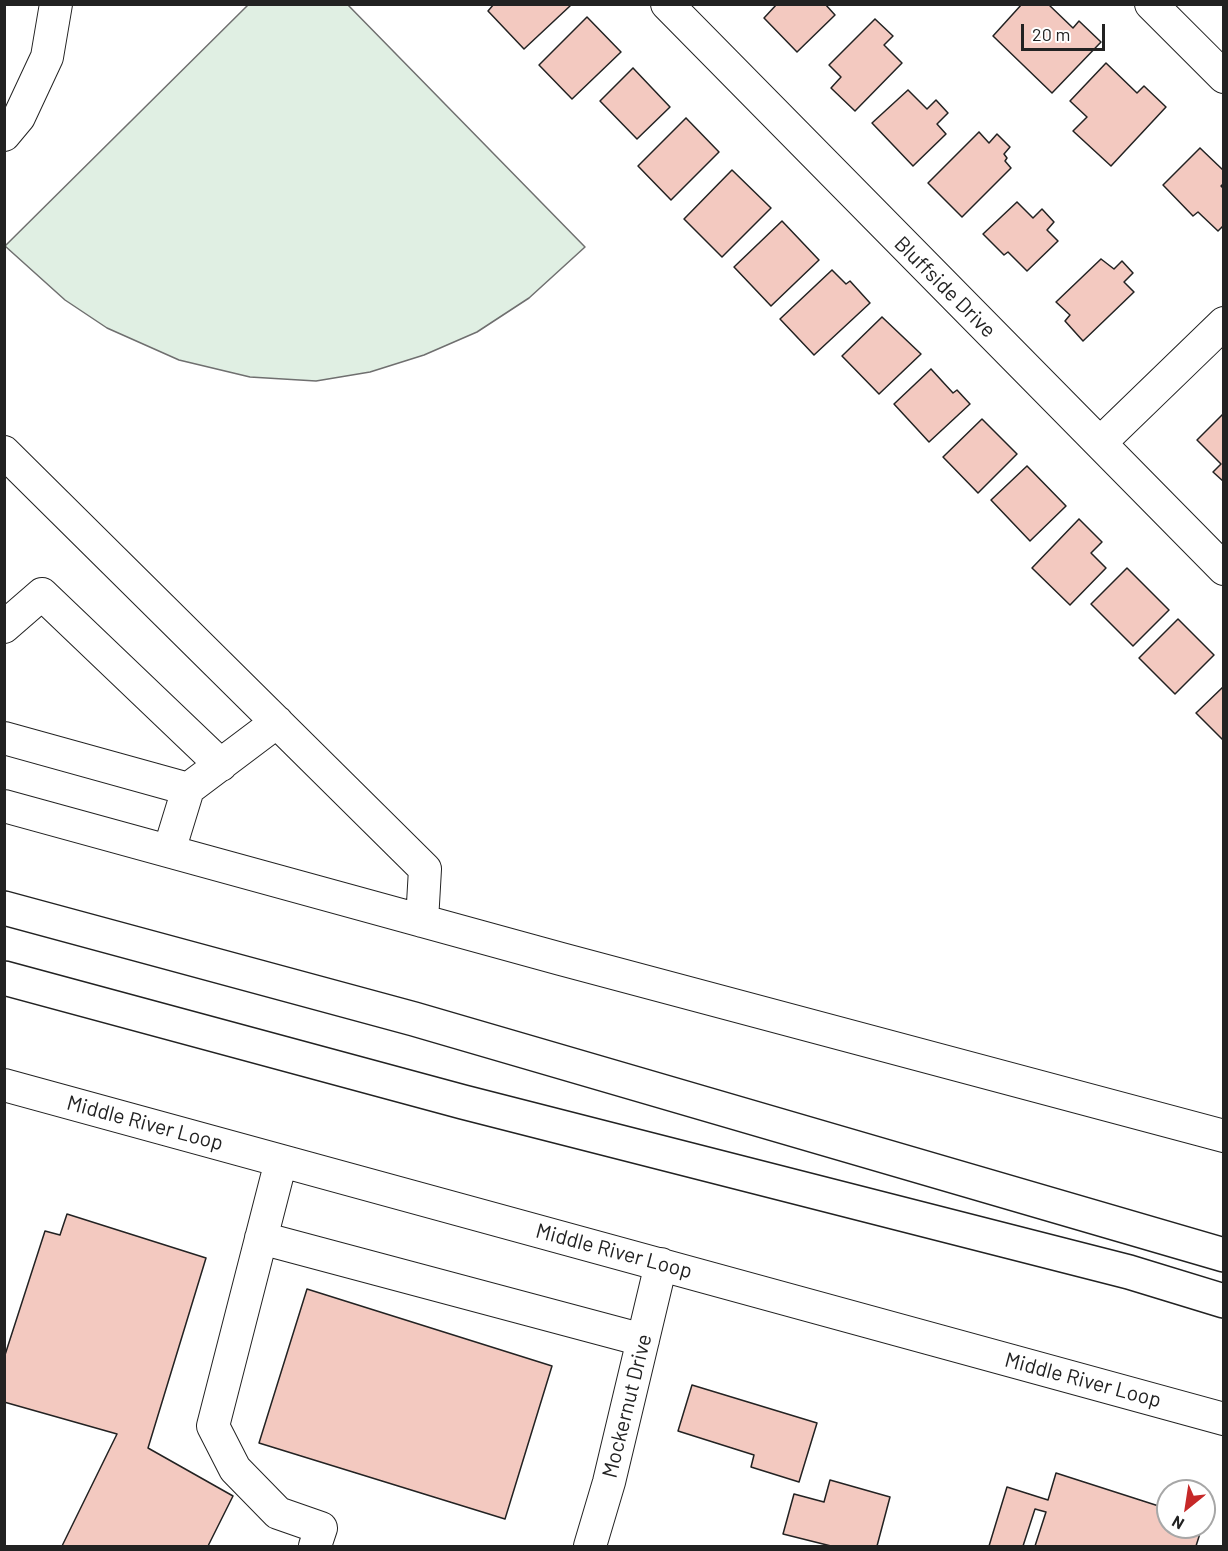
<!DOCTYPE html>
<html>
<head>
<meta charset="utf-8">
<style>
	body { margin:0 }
	#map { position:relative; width:1228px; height:1551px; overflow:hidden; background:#fff; font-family:Barlow,sans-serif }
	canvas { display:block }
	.frame { position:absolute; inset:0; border:6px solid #222; pointer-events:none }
	.north { position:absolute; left:1156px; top:1479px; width:60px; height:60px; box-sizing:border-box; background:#fff; border:2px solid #a7a7a7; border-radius:50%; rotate:210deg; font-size:16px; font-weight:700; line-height:24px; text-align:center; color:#222 }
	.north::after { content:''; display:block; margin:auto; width:21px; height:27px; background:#c62828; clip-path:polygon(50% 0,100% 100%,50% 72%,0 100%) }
	.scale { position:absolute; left:1021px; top:24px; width:84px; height:27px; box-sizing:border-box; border:3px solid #222; border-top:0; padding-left:8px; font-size:18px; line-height:21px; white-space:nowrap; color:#222; -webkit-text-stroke:4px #fff; paint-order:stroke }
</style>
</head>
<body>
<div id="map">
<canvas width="1228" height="1551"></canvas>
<div class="frame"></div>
<div class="north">N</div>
<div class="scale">20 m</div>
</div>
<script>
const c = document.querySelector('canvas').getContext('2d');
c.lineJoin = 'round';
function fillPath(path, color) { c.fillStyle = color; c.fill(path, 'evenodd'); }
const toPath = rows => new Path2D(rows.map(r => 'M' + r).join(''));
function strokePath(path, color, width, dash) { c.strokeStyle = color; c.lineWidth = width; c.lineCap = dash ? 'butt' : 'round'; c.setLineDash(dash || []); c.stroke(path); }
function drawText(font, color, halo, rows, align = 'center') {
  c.font = font + ' Barlow,sans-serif'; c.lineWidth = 4.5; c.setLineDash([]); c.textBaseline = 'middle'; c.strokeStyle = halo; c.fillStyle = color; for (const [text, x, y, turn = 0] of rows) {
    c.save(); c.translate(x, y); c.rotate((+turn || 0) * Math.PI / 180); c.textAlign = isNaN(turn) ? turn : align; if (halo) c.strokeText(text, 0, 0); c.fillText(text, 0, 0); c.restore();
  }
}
const green = toPath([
	[347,4,585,247,529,298,477,332,424,355,370,372,316,381,250,377,179,360,107,328,65,300,5,246,248,5,347,4]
]);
fillPath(green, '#e0efe3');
strokePath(green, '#6f6f6f', 1.5);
const building = toPath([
	[494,4,569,4,570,6,524,49,488,11,494,4],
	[777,4,825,4,835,15,797,52,764,18,777,4],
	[1022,4,1048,4,1073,28,1079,21,1101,42,1052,93,993,36,1022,4],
	[587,17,621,52,572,99,539,65,587,17],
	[875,19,893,36,884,45,902,63,855,111,831,88,841,77,829,65,875,19],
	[1106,63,1137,93,1144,86,1166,107,1111,166,1073,131,1087,117,1070,101,1106,63],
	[633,68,670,107,637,139,600,101,633,68],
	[908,90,927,109,936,100,948,113,937,124,946,134,913,166,872,123,908,90],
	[686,118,719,152,671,200,638,166,686,118],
	[979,132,989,143,997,134,1010,147,1004,154,1007,158,1005,161,1011,168,962,217,928,183,979,132],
	[1200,148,1224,171,1224,183,1221,186,1224,189,1224,225,1218,231,1198,212,1193,216,1163,185,1200,148],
	[732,170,771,208,722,257,684,219,732,170],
	[1017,202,1033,218,1042,209,1054,222,1047,230,1058,241,1027,271,1008,252,1004,255,983,234,1017,202],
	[782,221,819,260,771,306,734,267,782,221],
	[1101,259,1114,269,1122,261,1133,273,1124,282,1134,292,1083,341,1065,321,1070,315,1056,302,1101,259],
	[832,270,846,284,850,281,870,303,814,355,780,319,832,270],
	[882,317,921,354,879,394,842,356,882,317],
	[931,369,953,393,957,390,970,404,929,442,894,404,931,369],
	[1224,413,1224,482,1213,472,1221,464,1197,440,1224,413],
	[982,419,1017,454,978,493,943,457,982,419],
	[1027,466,1066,506,1030,541,991,500,1027,466],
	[1079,519,1102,542,1091,553,1106,568,1070,605,1032,568,1079,519],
	[1127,568,1169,610,1133,646,1091,604,1127,568],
	[1178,619,1214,655,1175,694,1139,658,1178,619],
	[1224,686,1224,741,1196,713,1224,686],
	[67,1214,206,1258,148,1448,233,1496,208,1546,62,1546,117,1434,4,1402,4,1358,45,1231,60,1235,67,1214],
	[307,1289,552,1366,505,1519,259,1443,307,1289],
	[692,1385,817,1423,799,1482,751,1467,754,1455,678,1431,692,1385],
	[1056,1473,1168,1509,1168,1527,1202,1527,1196,1546,1035,1546,1046,1512,1035,1509,1023,1546,989,1546,1007,1487,1048,1500,1056,1473],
	[830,1480,890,1497,877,1546,831,1546,783,1534,794,1494,824,1502,830,1480]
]);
fillPath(building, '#f3c9c0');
strokePath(building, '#222', 1.5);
const minor = toPath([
	[667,4,1224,569],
	[1151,4,1224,77],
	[4,135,19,117,47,57,56,4],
	[1100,443,1224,323],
	[4,452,425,869,422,921],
	[4,627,42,594,221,765],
	[4,738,188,789],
	[4,806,561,959,1224,1136],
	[169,851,188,789,277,722],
	[4,1085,1224,1419],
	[281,1161,213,1426,235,1469,278,1513,321,1528,315,1546],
	[261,1238,643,1340],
	[590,1546,609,1482,661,1264]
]);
const highway = toPath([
	[4,908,414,1019,1224,1255],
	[4,978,463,1102,1129,1272,1224,1301]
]);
strokePath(minor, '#222', 34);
strokePath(highway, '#222', 36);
strokePath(minor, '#fff', 32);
strokePath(highway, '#fff', 33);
drawText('21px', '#222', '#fff', [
	["Bluffside Drive",945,287,45],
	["Middle River Loop",145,1123,15],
	["Middle River Loop",614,1251,15],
	["Middle River Loop",1083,1380,15],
	["Mockernut Drive",627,1406,-76]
]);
</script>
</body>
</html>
